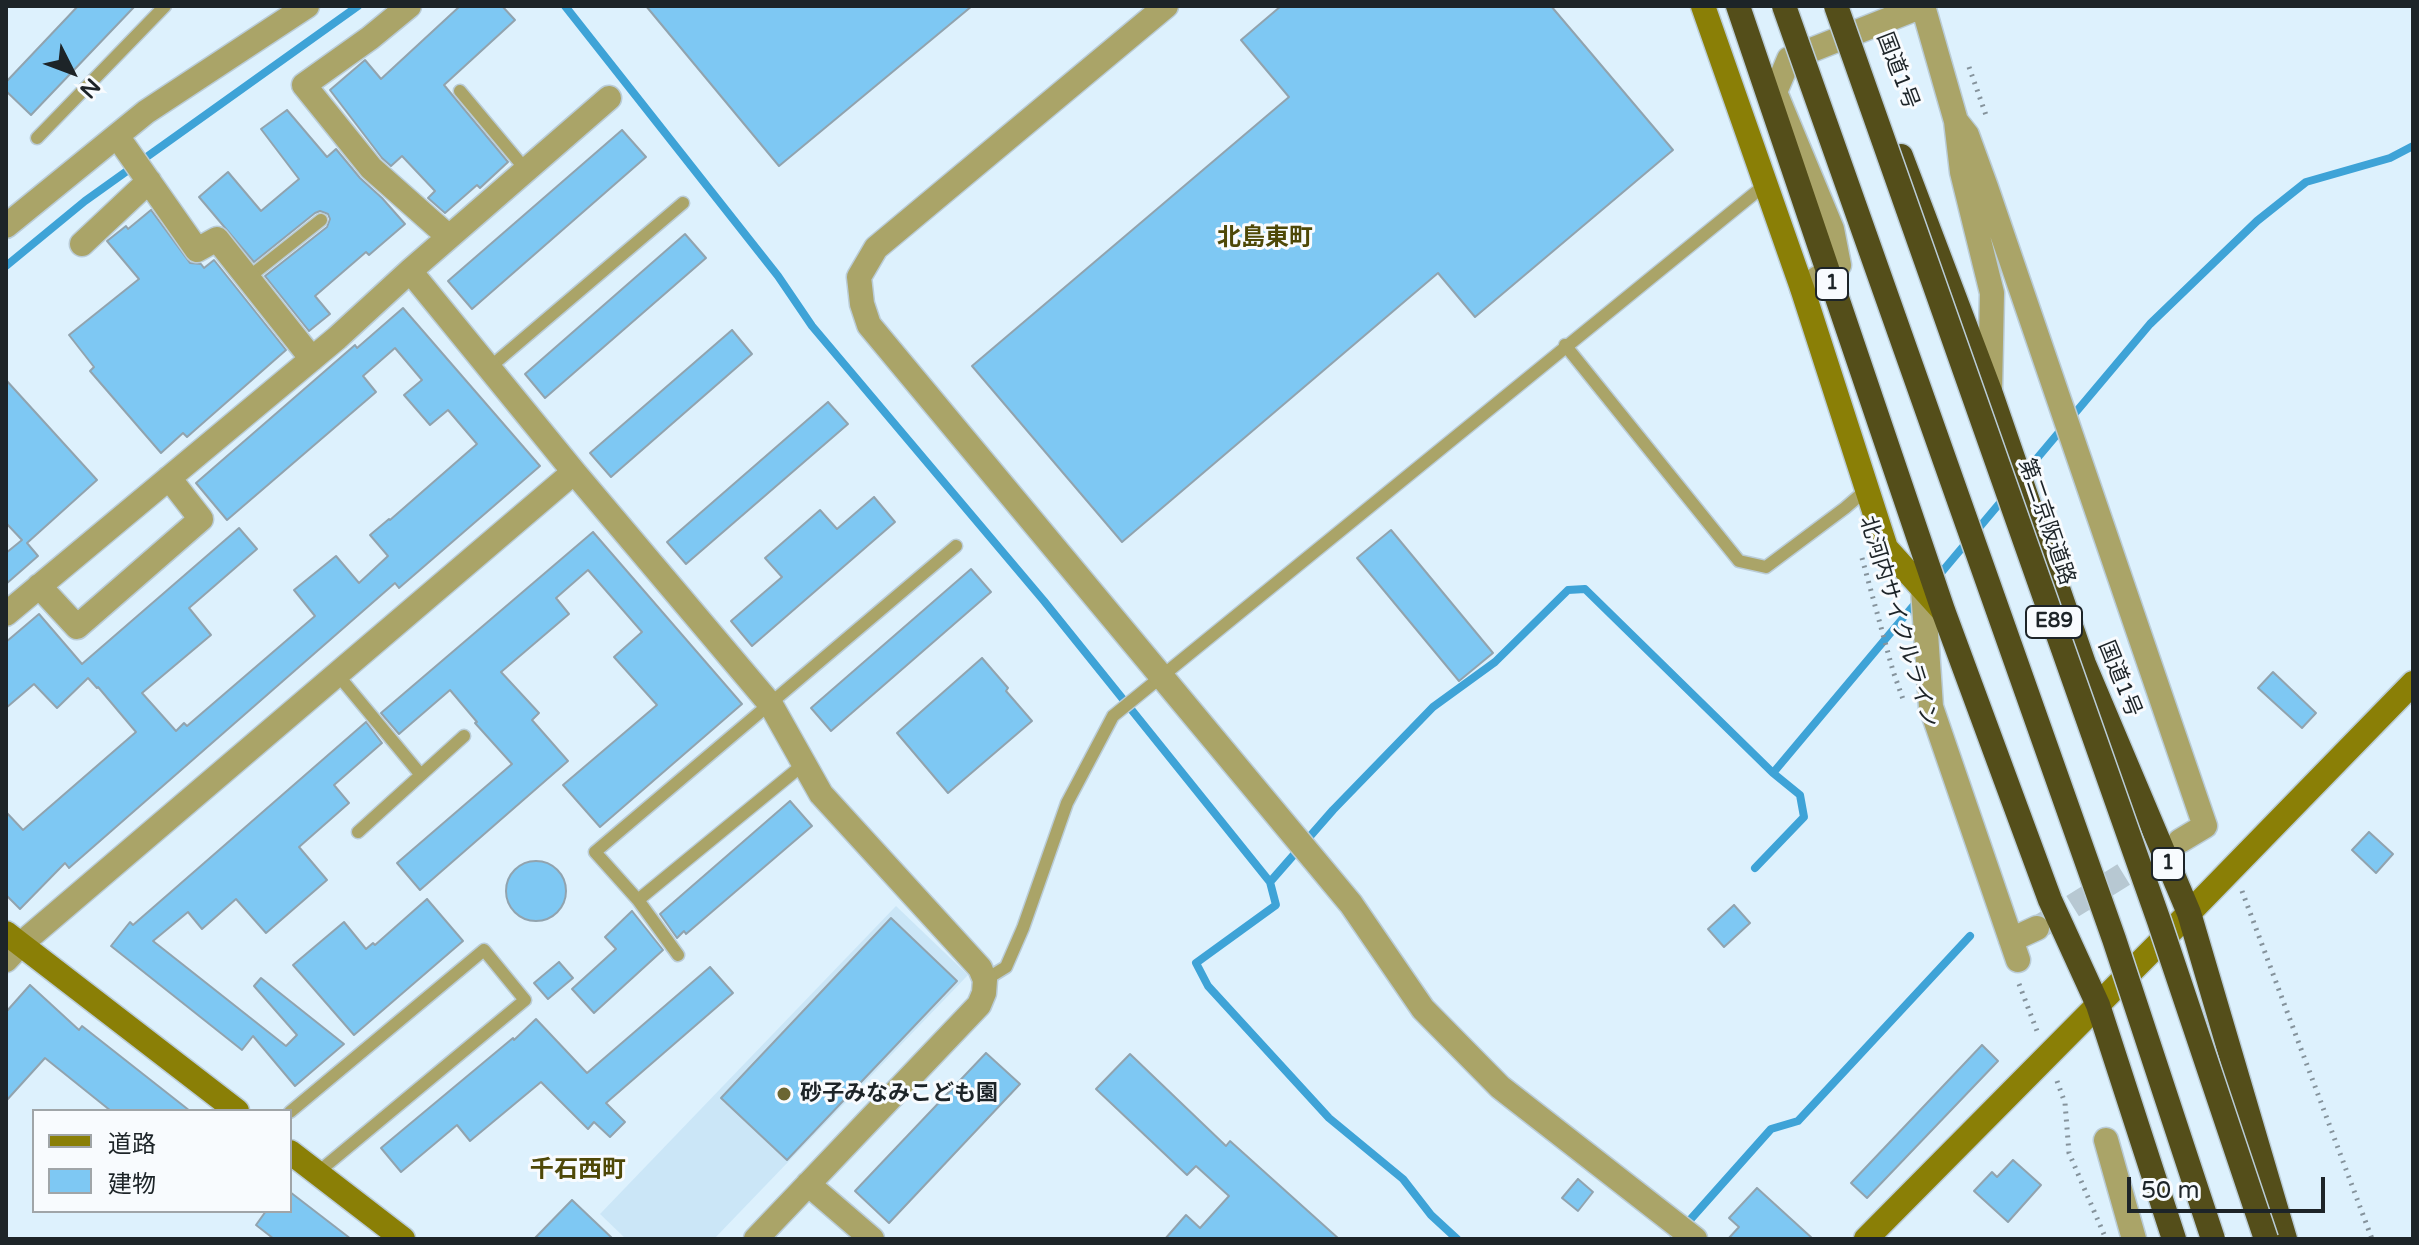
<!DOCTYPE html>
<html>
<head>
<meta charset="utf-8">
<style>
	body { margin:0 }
	#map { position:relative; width:2419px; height:1245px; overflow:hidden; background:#ddf1fd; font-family:"Varela Round","Noto Sans JP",sans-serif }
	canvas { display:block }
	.frame { position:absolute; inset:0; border:8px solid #1d2428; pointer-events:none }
	.legend { position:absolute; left:32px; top:1109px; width:260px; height:104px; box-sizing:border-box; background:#f8fbfe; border:2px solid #a0a5a8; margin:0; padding:10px 14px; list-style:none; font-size:24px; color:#1d2428 }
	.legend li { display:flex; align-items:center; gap:16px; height:40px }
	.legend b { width:40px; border:2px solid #a0a5a8 }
	.north { position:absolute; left:32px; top:32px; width:80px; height:80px; -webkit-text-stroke:6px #f8fbfe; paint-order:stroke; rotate:132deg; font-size:22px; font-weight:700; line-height:32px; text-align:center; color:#1d2428 }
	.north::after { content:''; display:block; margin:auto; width:28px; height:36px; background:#1d2428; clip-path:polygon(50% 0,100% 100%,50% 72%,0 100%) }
	.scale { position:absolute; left:2127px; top:1177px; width:198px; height:36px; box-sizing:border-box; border:4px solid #1d2428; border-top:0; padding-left:10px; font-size:24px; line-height:28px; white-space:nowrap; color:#1d2428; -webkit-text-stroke:6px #f8fbfe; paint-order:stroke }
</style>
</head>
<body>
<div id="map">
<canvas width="2419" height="1245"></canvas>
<div class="frame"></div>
<ul class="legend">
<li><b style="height:10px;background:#8a7f06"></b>道路</li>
<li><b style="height:22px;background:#7ec8f3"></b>建物</li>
</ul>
<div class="north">N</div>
<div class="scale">50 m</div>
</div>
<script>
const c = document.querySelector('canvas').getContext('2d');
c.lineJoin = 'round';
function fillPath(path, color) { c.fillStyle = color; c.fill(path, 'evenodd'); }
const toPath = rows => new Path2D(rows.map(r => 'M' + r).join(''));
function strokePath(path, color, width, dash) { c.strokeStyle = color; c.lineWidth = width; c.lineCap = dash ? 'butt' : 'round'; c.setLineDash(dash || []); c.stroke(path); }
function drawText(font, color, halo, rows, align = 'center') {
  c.font = font + ' "Varela Round","Noto Sans JP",sans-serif'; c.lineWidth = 6; c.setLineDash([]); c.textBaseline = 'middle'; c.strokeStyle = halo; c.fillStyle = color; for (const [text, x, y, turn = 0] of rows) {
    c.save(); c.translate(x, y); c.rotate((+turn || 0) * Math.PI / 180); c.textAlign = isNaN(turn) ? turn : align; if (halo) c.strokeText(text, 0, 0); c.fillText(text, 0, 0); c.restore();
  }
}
fillPath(toPath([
	[896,906,968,975,714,1239,626,1239,600,1214]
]), '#cbe6f7');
strokePath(toPath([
	[565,6,778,276,812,326,1044,601,1270,882,1276,905,1196,963,1208,986,1329,1118,1403,1179,1431,1215,1457,1239],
	[6,266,85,201,358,6],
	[2023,475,2150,324,2257,221,2306,182,2390,158,2413,146],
	[1935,580,2004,498],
	[1773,773,1919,599],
	[1270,882,1333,810,1433,707,1495,662,1568,590,1585,589,1773,773,1800,795,1804,817,1755,868],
	[1673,1239,1771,1129,1798,1121,1970,936]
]), '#3ea3d7', 8);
const building = toPath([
	[78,6,135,6,31,115,6,91,6,82,78,6],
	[460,6,502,6,515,20,444,85,508,162,480,188,477,185,445,213,428,198,435,191,402,156,391,166,382,158,330,90,365,60,381,79,460,6],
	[646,6,972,6,779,166,646,6],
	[1281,6,1551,6,1673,150,1475,317,1438,273,1122,542,972,366,1289,97,1241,40,1281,6],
	[287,110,327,157,336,149,360,178,382,198,405,224,369,255,366,252,315,296,330,314,309,331,265,276,327,227,330,219,328,214,320,211,315,213,254,262,199,197,228,172,261,211,299,179,261,129,287,110],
	[622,130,646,157,472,309,448,281,622,130],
	[151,210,190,263,201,264,204,268,214,260,286,350,187,437,183,433,161,453,90,371,94,367,69,335,139,279,107,241,126,226,128,229,151,210],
	[685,234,706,258,545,398,525,374,685,234],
	[403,308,540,466,399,588,395,583,69,868,65,863,20,909,6,895,6,812,23,830,136,732,98,687,97,688,88,678,57,708,34,684,6,708,6,642,39,614,82,664,239,528,257,549,189,608,211,635,142,693,176,731,184,723,187,726,315,616,294,590,336,556,359,583,388,556,370,535,389,519,390,520,477,444,448,410,430,425,404,395,422,380,395,348,363,376,376,392,227,520,196,483,355,345,357,348,403,308],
	[732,330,752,354,611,477,590,453,732,330],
	[6,380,97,480,27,543,38,556,6,584,6,553,22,540,6,523,6,380],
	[828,402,848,424,686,564,667,542,828,402],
	[874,497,895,522,752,646,731,621,782,577,765,558,820,510,837,529,874,497],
	[1391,530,1493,653,1459,681,1357,558,1391,530],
	[593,532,742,704,600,827,563,785,657,705,614,657,642,632,588,570,556,598,569,614,501,672,539,713,532,720,568,761,420,890,397,863,512,764,475,723,477,722,450,690,399,734,381,713,593,532],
	[971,569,991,592,831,731,811,708,971,569],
	[982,658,1008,688,1006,691,1032,721,948,793,897,733,982,658],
	[2273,672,2316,713,2302,728,2258,688,2273,672],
	[366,722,382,743,334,785,349,803,299,847,327,880,266,933,236,899,202,929,188,912,153,941,286,1046,297,1035,254,986,261,978,344,1044,295,1086,253,1036,242,1050,111,946,130,922,133,925,366,722],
	[790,801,812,826,686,934,684,931,677,938,660,914,790,801],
	[2369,832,2393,854,2376,873,2352,850,2369,832],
	'506 891a30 30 0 1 1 60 0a30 30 0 1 1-60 0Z',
	[427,899,463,941,354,1035,293,965,344,922,366,949,373,943,375,945,427,899],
	[1734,905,1750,923,1724,947,1708,929,1734,905],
	[632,911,663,950,594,1013,572,989,616,949,605,937,632,911],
	[891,918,957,981,787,1160,721,1098,891,918],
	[559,962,573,978,548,999,534,983,559,962],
	[710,967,733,993,606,1103,625,1122,610,1137,594,1122,588,1129,541,1082,470,1141,457,1125,401,1172,381,1148,513,1038,514,1040,536,1019,587,1073,710,967],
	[30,985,79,1030,82,1026,190,1111,111,1111,45,1058,6,1101,6,1012,30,985],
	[1982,1045,1998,1061,1867,1198,1851,1183,1982,1045],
	[986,1053,1020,1084,889,1223,855,1191,986,1053],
	[1130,1054,1226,1146,1230,1141,1339,1239,1165,1239,1186,1215,1200,1228,1229,1196,1196,1166,1187,1175,1096,1089,1130,1054],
	[2013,1160,2041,1185,2008,1222,1974,1191,1992,1172,1997,1177,2013,1160],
	[1578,1179,1593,1192,1578,1211,1562,1198,1578,1179],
	[1757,1188,1813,1239,1728,1239,1739,1227,1729,1218,1757,1188],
	[290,1192,351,1239,274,1239,256,1225,266,1211,290,1211,290,1192],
	[572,1200,613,1239,534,1239,572,1200]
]);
fillPath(building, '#7ec8f3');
strokePath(building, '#91a3ae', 2);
strokePath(toPath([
	[2042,925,2157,854]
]), '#b7c8d2', 24, [24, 12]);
const lane = toPath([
	[460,91,526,170],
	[37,138,165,6],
	[249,277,321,220],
	[1565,345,1739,561,1766,567,1845,508,1867,489],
	[489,368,683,203],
	[337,674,421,775],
	[358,832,464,736],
	[638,900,805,763],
	[678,955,638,900,595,852,956,546],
	[985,980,1006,967,1023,928,1067,803,1113,716,1766,184],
	[290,1112,484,950,525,1000,317,1173]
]);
const street = toPath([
	[409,6,370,38,304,85,371,168,449,237],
	[1166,6,876,248,859,277,862,304,869,325,1351,904,1423,1009,1500,1087,1695,1239],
	[1923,6,1956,121,1962,172,1992,293,1990,391],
	[1956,121,1967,135,1986,187,2205,826,2180,841],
	[117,136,197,250,217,239,312,359],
	[6,226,146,112,307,6],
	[82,244,149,181],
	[410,271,574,472,771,705,821,794,980,968,985,980,984,993,979,1005,756,1239],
	[1802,288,1839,265,1832,229,1775,92,1789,59,1922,6],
	[39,586,77,627,201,519,169,478],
	[1923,589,1931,707,2018,960],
	[6,614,337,338,410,271,609,98],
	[2011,940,2037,928],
	[6,960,21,944,574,472],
	[2106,1140,2134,1239],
	[808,1184,872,1239]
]);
const secondary = toPath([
	[1703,6,1802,288,1886,548,1943,611],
	[6,933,237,1111],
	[290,1152,403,1239],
	[1866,1239,2189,913,2413,683]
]);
const highway = toPath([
	[1738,6,1944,613,2050,900,2098,1005,2174,1239],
	[1901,156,1990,391,2084,664,2189,913,2285,1239]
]);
strokePath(lane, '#baccd7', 15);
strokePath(street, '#baccd7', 27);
strokePath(secondary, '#baccd7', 27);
strokePath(highway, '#baccd7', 27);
strokePath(toPath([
	[1969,67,1987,118],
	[1862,558,1893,671,1904,702],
	[2242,891,2372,1239],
	[2019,984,2037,1031],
	[2057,1081,2065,1103,2069,1153,2106,1239]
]), '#85939c', 5, [2, 6]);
strokePath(lane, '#aaa468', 12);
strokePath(street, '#aaa468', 24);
strokePath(secondary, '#8a7f06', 24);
strokePath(highway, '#544e1a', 24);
const highwayBridge = toPath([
	[1784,6,2114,939,2213,1239],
	[1836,6,2159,921,2266,1239]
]);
strokePath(highwayBridge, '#baccd7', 27, []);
strokePath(highwayBridge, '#544e1a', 24);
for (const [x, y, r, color] of [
	[784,1094,8,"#6b6633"]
]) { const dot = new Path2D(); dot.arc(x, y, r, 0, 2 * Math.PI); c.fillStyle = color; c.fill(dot); strokePath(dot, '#f8fbfe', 3); }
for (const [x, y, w] of [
	[1832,284,32],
	[2054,622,56],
	[2168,864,32]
]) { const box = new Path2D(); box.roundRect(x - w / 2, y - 16, w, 32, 6); c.fillStyle = '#f8fbfe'; c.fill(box); strokePath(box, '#1d2428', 2); }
drawText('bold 20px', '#1d2428', null, [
	["1",1832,284],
	["E89",2054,622],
	["1",2168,864]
]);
drawText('22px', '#1d2428', '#f8fbfe', [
	["国道1号",1897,71,69],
	["第二京阪道路",2046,522,71],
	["北河内サイクルライン",1898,622,73],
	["国道1号",2119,679,68]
]);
drawText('bold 22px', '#1d2428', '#f8fbfe', [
	["砂子みなみこども園",800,1094]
], 'left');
drawText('bold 24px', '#4e4807', '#f8fbfe', [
	["北島東町",1265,239],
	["千石西町",578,1171]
]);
</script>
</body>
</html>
